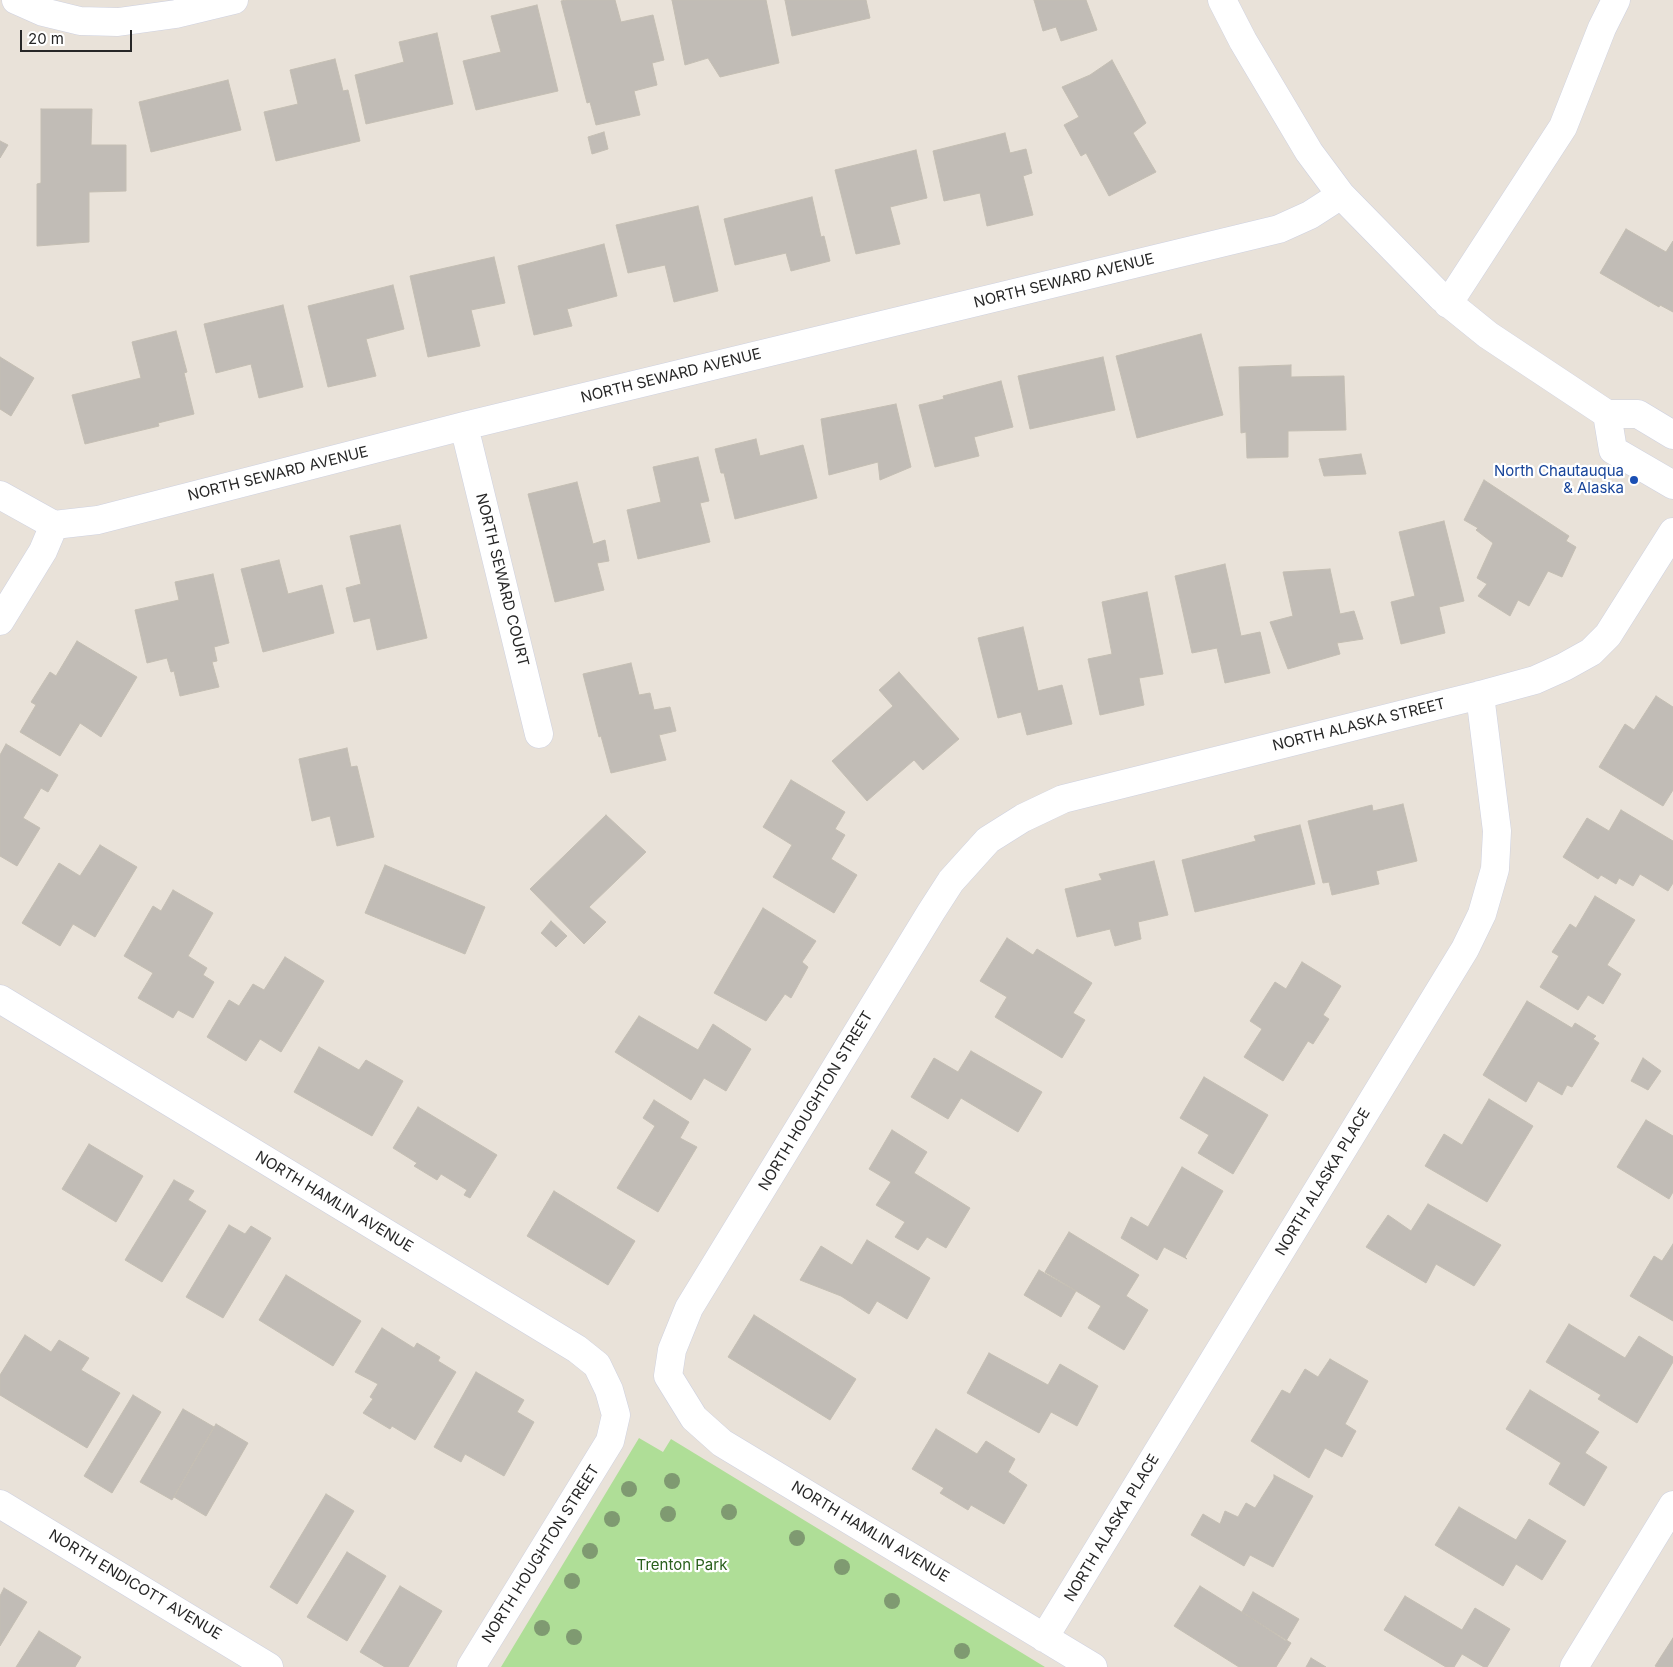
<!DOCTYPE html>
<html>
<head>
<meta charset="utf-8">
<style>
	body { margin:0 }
	#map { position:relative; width:1673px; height:1667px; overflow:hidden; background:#e9e2d9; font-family:Inter,sans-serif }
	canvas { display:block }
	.scale { position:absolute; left:20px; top:30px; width:112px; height:22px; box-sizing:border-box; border:2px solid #272727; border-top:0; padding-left:6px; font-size:15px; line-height:18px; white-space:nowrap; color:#272727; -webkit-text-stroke:4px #fff; paint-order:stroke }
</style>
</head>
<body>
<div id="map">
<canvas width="1673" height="1667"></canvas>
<div class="scale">20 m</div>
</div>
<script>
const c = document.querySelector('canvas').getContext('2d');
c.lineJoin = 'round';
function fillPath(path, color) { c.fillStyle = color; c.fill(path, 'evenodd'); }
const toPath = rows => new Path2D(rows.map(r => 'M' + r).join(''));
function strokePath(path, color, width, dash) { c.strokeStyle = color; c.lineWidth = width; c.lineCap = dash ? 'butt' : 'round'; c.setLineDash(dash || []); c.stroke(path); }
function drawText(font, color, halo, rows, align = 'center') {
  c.font = font + ' Inter,sans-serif'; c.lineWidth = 4.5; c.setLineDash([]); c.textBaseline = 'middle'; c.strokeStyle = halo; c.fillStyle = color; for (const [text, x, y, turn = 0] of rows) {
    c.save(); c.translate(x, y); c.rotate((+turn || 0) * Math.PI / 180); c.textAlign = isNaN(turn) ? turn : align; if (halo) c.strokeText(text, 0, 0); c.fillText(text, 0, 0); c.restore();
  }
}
fillPath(toPath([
	[639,1438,663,1452,671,1439,1045,1667,501,1667]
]), '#afde97');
const building = toPath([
	[566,0,615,0,621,22,653,15,664,60,652,63,657,85,634,91,640,115,596,125,590,102,587,103,561,1,566,0],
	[672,0,766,0,779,63,720,77,708,58,685,65,672,0],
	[785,0,866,0,870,18,792,36,785,0],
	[1034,0,1086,0,1097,30,1061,41,1056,27,1043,31,1034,0],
	[537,5,558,91,476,110,463,61,501,52,491,16,537,5],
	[437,33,453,104,366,124,355,75,404,62,399,42,437,33],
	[335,59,343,91,348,90,360,141,276,161,264,112,298,104,290,70,335,59],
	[1112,60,1146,123,1133,133,1156,172,1109,196,1086,153,1081,156,1064,125,1079,117,1062,87,1090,75,1112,60],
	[228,80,241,130,151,152,139,102,228,80],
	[41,109,92,109,91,145,126,145,126,191,89,192,89,242,37,246,37,184,41,183,41,109],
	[604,132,608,149,592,154,588,137,604,132],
	[1005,133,1010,153,1026,149,1032,173,1023,176,1033,215,987,226,980,193,944,201,933,151,1005,133],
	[0,141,8,145,0,158,0,141],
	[916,150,927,198,890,207,900,244,856,254,835,170,916,150],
	[812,197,821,237,824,236,830,261,791,271,786,253,735,265,724,219,812,197],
	[698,206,718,291,674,302,665,265,628,273,616,225,698,206],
	[1626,229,1666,252,1673,241,1673,312,1660,305,1659,307,1600,273,1626,229],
	[604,244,617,296,567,309,572,326,534,335,518,266,604,244],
	[494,257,505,303,471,310,480,346,428,357,410,276,494,257],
	[393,285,404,329,366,339,376,376,328,387,308,306,393,285],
	[283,305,303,387,259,398,251,364,216,373,204,324,283,305],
	[176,331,187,372,184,373,194,414,158,423,159,426,85,444,72,395,141,378,132,342,176,331],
	[1201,334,1223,415,1137,438,1116,356,1201,334],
	[0,357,34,378,11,416,0,409,0,357],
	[1103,357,1115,410,1030,429,1018,376,1103,357],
	[1291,365,1291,377,1344,376,1346,430,1288,431,1288,457,1247,458,1246,432,1241,433,1239,367,1291,365],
	[1001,381,1013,427,974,437,979,456,935,467,919,405,944,399,943,396,1001,381],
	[896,404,911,467,880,480,878,462,829,475,821,419,896,404],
	[756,439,760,456,803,445,817,498,735,519,724,473,721,473,715,449,756,439],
	[1361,454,1366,474,1324,476,1319,459,1361,454],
	[698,457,709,501,700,503,710,542,638,559,627,510,661,502,653,467,698,457],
	[1484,480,1569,536,1566,541,1576,547,1562,577,1548,571,1529,606,1518,600,1510,616,1478,596,1487,584,1477,578,1493,543,1476,530,1478,528,1464,520,1484,480],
	[577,482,593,544,605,540,609,561,597,563,604,590,555,602,528,494,577,482],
	[1444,521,1464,601,1439,607,1445,633,1401,644,1391,602,1415,596,1399,532,1444,521],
	[400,525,427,638,377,650,370,618,354,622,346,588,361,584,350,536,400,525],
	[279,560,288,594,322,585,334,633,263,652,241,569,279,560],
	[1225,564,1241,636,1260,632,1270,673,1225,683,1217,648,1192,653,1175,576,1225,564],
	[1330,569,1340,614,1354,611,1363,639,1337,643,1340,654,1288,669,1270,622,1293,616,1283,572,1330,569],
	[213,574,229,643,214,647,217,661,212,662,219,687,180,696,174,671,171,672,167,658,147,663,135,610,179,600,175,582,213,574],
	[1147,592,1163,674,1139,678,1144,705,1100,715,1088,659,1112,654,1102,602,1147,592],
	[1023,627,1038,691,1062,685,1072,724,1027,735,1021,712,998,718,978,638,1023,627],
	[77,641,137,677,101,737,80,723,60,756,20,732,36,705,31,702,50,672,56,676,77,641],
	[631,663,639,695,650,693,654,710,670,707,676,731,659,735,666,760,611,773,601,736,599,737,583,674,631,663],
	[899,672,959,739,923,770,914,760,867,801,832,761,893,706,879,690,899,672],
	[1656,696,1673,707,1673,790,1663,806,1599,767,1625,724,1634,730,1656,696],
	[6,744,58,775,48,792,41,788,23,818,40,828,17,866,0,856,0,755,6,744],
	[347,748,351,767,357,766,374,837,337,846,330,816,312,821,299,759,347,748],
	[791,780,845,812,835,829,845,835,831,859,857,875,834,913,773,877,792,845,763,827,791,780],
	[1403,804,1417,861,1376,871,1379,884,1332,895,1329,882,1323,883,1308,821,1372,805,1373,811,1403,804],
	[1621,810,1673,841,1673,883,1668,891,1640,874,1633,886,1619,878,1616,884,1601,875,1598,879,1563,857,1587,818,1609,831,1621,810],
	[606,815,646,852,589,907,606,922,584,944,530,889,606,815],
	[1300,825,1315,884,1195,912,1182,860,1256,841,1254,836,1300,825],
	[100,845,137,867,95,937,73,924,60,946,22,923,59,863,80,876,100,845],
	[1154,861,1168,915,1138,922,1141,939,1115,946,1110,929,1077,937,1065,889,1102,880,1099,874,1154,861],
	[385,865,485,907,465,954,365,913,385,865],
	[173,890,213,913,188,956,207,968,203,975,214,982,193,1018,178,1010,173,1018,138,998,153,973,124,956,153,906,161,911,173,890],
	[1595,896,1635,920,1607,965,1621,974,1603,1004,1588,995,1578,1010,1540,987,1559,956,1552,952,1570,924,1576,928,1595,896],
	[763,908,816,941,802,962,808,967,791,998,785,994,766,1021,714,993,763,908],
	[551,921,567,936,556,947,541,933,551,921],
	[1007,938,1033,955,1037,949,1092,983,1073,1013,1085,1020,1062,1058,995,1017,1007,997,980,981,1007,938],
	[285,957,324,981,281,1052,260,1039,246,1061,207,1037,229,1000,239,1006,253,984,264,990,285,957],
	[1302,962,1341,986,1323,1015,1329,1019,1313,1044,1308,1041,1283,1081,1244,1057,1262,1029,1250,1021,1275,982,1286,989,1302,962],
	[1527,1001,1572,1028,1575,1023,1596,1036,1593,1039,1599,1043,1572,1087,1567,1085,1562,1095,1538,1081,1526,1102,1483,1075,1527,1001],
	[639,1016,698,1050,713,1024,751,1049,726,1091,704,1078,691,1100,615,1052,639,1016],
	[319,1047,359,1070,366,1060,403,1081,372,1136,294,1092,319,1047],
	[971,1051,1042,1092,1018,1132,961,1098,948,1119,911,1097,934,1058,958,1072,971,1051],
	[1643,1058,1661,1071,1648,1090,1631,1081,1643,1058],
	[1204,1077,1268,1115,1233,1174,1198,1153,1209,1135,1180,1118,1204,1077],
	[1489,1099,1533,1126,1487,1202,1425,1166,1444,1134,1462,1145,1489,1099],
	[654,1100,689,1122,680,1138,697,1147,658,1212,617,1188,655,1126,643,1118,654,1100],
	[418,1107,497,1155,470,1198,464,1195,467,1190,441,1174,437,1180,414,1166,417,1163,393,1148,418,1107],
	[1646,1120,1673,1136,1673,1192,1669,1199,1617,1167,1646,1120],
	[892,1130,927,1152,914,1173,970,1208,946,1248,927,1237,918,1250,895,1237,905,1222,876,1205,891,1182,869,1169,892,1130],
	[89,1144,143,1176,116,1222,62,1189,89,1144],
	[1182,1167,1223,1191,1185,1257,1187,1259,1164,1247,1157,1260,1121,1238,1131,1217,1148,1227,1182,1167],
	[174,1180,194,1191,188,1200,206,1211,162,1282,125,1260,174,1180],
	[554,1191,635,1241,608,1285,527,1236,554,1191],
	[1428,1204,1501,1245,1474,1286,1436,1264,1426,1283,1366,1247,1388,1215,1411,1231,1428,1204],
	[229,1225,245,1234,251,1226,271,1238,223,1318,186,1297,229,1225],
	[1069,1232,1139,1275,1126,1296,1148,1310,1124,1350,1088,1328,1101,1306,1045,1272,1069,1232],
	[867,1240,930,1278,907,1319,877,1301,869,1314,841,1296,800,1280,821,1246,852,1265,867,1240],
	[1673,1244,1673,1321,1630,1296,1654,1256,1662,1261,1673,1244],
	[1039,1270,1076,1291,1061,1317,1024,1295,1039,1270],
	[286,1275,361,1321,333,1366,259,1320,286,1275],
	[754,1315,856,1379,830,1420,728,1357,754,1315],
	[1569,1324,1625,1358,1639,1336,1673,1357,1673,1362,1637,1423,1598,1399,1601,1395,1546,1362,1569,1324],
	[382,1328,414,1348,417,1343,440,1357,438,1361,456,1372,415,1440,392,1426,390,1429,363,1413,373,1399,370,1397,378,1384,355,1372,382,1328],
	[25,1335,51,1352,59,1340,89,1358,81,1370,120,1393,87,1448,0,1395,0,1375,25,1335],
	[989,1353,1048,1385,1060,1364,1098,1386,1077,1426,1051,1412,1039,1433,967,1393,989,1353],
	[1330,1359,1368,1381,1345,1424,1356,1431,1342,1457,1325,1448,1309,1478,1251,1441,1282,1390,1290,1394,1305,1369,1318,1377,1330,1359],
	[476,1372,524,1400,517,1412,534,1422,504,1476,465,1454,461,1462,434,1447,476,1372],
	[1530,1390,1599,1432,1585,1453,1607,1467,1584,1506,1549,1484,1561,1463,1506,1429,1530,1390],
	[133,1395,161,1412,112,1493,84,1476,133,1395],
	[183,1409,214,1427,172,1500,140,1482,183,1409],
	[216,1424,248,1443,206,1516,174,1497,216,1424],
	[936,1429,977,1454,986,1441,1015,1459,1008,1472,1027,1485,1004,1524,971,1505,968,1510,940,1493,944,1488,912,1469,936,1429],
	[1274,1475,1313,1496,1273,1567,1250,1555,1244,1566,1191,1535,1203,1514,1220,1524,1225,1511,1238,1517,1246,1503,1255,1508,1274,1478,1274,1475],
	[326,1494,354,1511,297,1604,270,1587,326,1494],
	[1459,1507,1516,1540,1529,1519,1566,1541,1542,1580,1516,1564,1503,1586,1435,1545,1459,1507],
	[347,1552,386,1576,347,1641,307,1617,347,1552],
	[400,1586,442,1611,408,1667,385,1667,360,1652,400,1586],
	[1200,1586,1291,1643,1276,1667,1239,1667,1174,1626,1200,1586],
	[4,1588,27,1602,0,1646,0,1596,4,1588],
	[1253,1592,1299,1619,1286,1641,1242,1612,1253,1592],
	[1405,1596,1462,1630,1475,1608,1510,1629,1487,1667,1484,1667,1462,1654,1454,1667,1446,1667,1384,1630,1405,1596],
	[39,1631,81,1657,75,1667,16,1667,39,1631],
	[1673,1638,1673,1667,1657,1667,1655,1666,1673,1638],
	[1311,1658,1326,1667,1306,1667,1311,1658]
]);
fillPath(building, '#c1bcb6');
strokePath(building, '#c4beb3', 1);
const minor = toPath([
	[16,0,43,12,80,21,118,22,176,14,234,0],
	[1222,0,1243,41,1309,152,1341,195,1441,297,1488,335,1607,414,1638,414,1673,435],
	[1448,304,1563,127,1602,28,1616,0],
	[1607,414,1613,450,1673,485],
	[464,426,539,734],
	[0,495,54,525,98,520,464,426,1279,229,1310,215,1341,195],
	[0,621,43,551,54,525],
	[0,999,577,1349,597,1365,609,1390,616,1415,610,1441,471,1667],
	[0,1504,269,1667],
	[1044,1638,1465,949,1482,914,1495,869,1497,831,1480,695],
	[1093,1667,722,1443,694,1418,668,1376,672,1350,689,1308,931,912,951,881,988,840,1023,818,1063,799,1480,695,1535,680,1564,667,1591,652,1608,635,1673,532],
	[1574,1667,1673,1505]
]);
strokePath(minor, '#ced1e0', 29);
strokePath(minor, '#fff', 28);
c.fillStyle = '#7f9a71';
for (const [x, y] of [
	[672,1481],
	[629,1489],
	[729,1512],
	[668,1514],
	[612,1519],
	[797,1538],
	[590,1551],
	[842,1567],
	[572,1581],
	[892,1601],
	[542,1628],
	[574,1637],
	[962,1651]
]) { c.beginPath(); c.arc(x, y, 8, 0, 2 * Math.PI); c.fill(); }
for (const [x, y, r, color] of [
	[1634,480,5,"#1a4fb4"]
]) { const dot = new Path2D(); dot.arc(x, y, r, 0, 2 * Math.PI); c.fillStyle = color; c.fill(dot); strokePath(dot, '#fff', 2); }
drawText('15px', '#272727', '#fff', [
	["NORTH SEWARD AVENUE",1064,281,-14],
	["NORTH SEWARD AVENUE",671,376,-14],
	["NORTH SEWARD AVENUE",278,474,-14],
	["NORTH SEWARD COURT",502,580,76],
	["NORTH ALASKA STREET",1359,725,-14],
	["NORTH HOUGHTON STREET",816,1101,-59],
	["NORTH ALASKA PLACE",1323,1182,-59],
	["NORTH HAMLIN AVENUE",334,1202,31],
	["NORTH ALASKA PLACE",1112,1528,-59],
	["NORTH HAMLIN AVENUE",870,1532,31],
	["NORTH HOUGHTON STREET",541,1554,-58],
	["NORTH ENDICOTT AVENUE",135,1585,31]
]);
drawText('15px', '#164399', '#fff', [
	["North Chautauqua",1624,471],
	["& Alaska",1624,488]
], 'right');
drawText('15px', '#295f1c', '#fff', [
	["Trenton Park",682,1565]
]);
</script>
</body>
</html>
